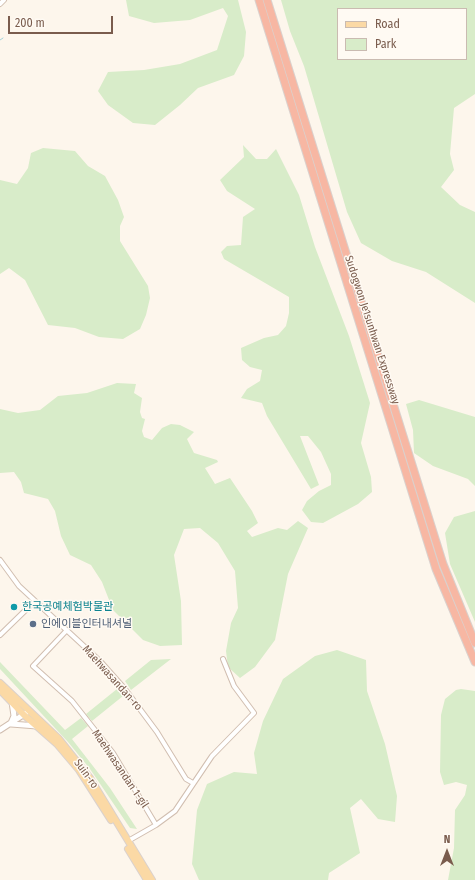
<!DOCTYPE html>
<html>
<head>
<meta charset="utf-8">
<style>
	body { margin:0 }
	#map { position:relative; width:475px; height:880px; overflow:hidden; background:#fdf6ec; font-family:"Fira Sans Condensed",sans-serif }
	canvas { display:block }
	.legend { position:absolute; left:337px; top:8px; width:130px; height:52px; box-sizing:border-box; background:#fffaf3; border:1px solid #cabbb1; margin:0; padding:5px 7px; list-style:none; font-size:12px; color:#7a5c4d }
	.legend li { display:flex; align-items:center; gap:8px; height:20px }
	.legend b { width:20px; border:1px solid #cabbb1 }
	.north { position:absolute; left:427px; top:832px; width:40px; height:40px; -webkit-text-stroke:3px #fffaf3; paint-order:stroke; rotate:0deg; font-size:11px; font-weight:700; line-height:16px; text-align:center; color:#7a5c4d }
	.north::after { content:''; display:block; margin:auto; width:14px; height:18px; background:#7a5c4d; clip-path:polygon(50% 0,100% 100%,50% 72%,0 100%) }
	.scale { position:absolute; left:8px; top:16px; width:105px; height:18px; box-sizing:border-box; border:2px solid #7a5c4d; border-top:0; padding-left:5px; font-size:12px; line-height:14px; white-space:nowrap; color:#7a5c4d; -webkit-text-stroke:3px #fffaf3; paint-order:stroke }
</style>
</head>
<body>
<div id="map">
<canvas width="475" height="880"></canvas>
<ul class="legend">
<li><b style="height:5px;background:#fbd9a5"></b>Road</li>
<li><b style="height:11px;background:#d8ecc9"></b>Park</li>
</ul>
<div class="north">N</div>
<div class="scale">200 m</div>
</div>
<script>
const c = document.querySelector('canvas').getContext('2d');
c.lineJoin = 'round';
function fillPath(path, color) { c.fillStyle = color; c.fill(path, 'evenodd'); }
const toPath = rows => new Path2D(rows.map(r => 'M' + r).join(''));
function strokePath(path, color, width, dash) { c.strokeStyle = color; c.lineWidth = width; c.lineCap = dash ? 'butt' : 'round'; c.setLineDash(dash || []); c.stroke(path); }
function drawText(font, color, halo, rows, align = 'center') {
  c.font = font + ' "Fira Sans Condensed","Noto Sans KR",sans-serif'; c.lineWidth = 3; c.setLineDash([]); c.textBaseline = 'middle'; c.strokeStyle = halo; c.fillStyle = color; for (const [text, x, y, turn = 0] of rows) {
    c.save(); c.translate(x, y); c.rotate((+turn || 0) * Math.PI / 180); c.textAlign = isNaN(turn) ? turn : align; if (halo) c.strokeText(text, 0, 0); c.fillText(text, 0, 0); c.restore();
  }
}
fillPath(toPath([
	[126,0,238,0,246,32,244,56,234,75,198,88,180,105,155,125,133,123,108,105,98,91,108,72,144,70,180,64,217,50,228,16,223,8,190,20,154,23,129,16],
	[281,0,475,0,475,94,454,108,450,154,454,170,441,187,460,205,475,212,475,303,426,272,392,261,361,243,347,212,304,66,290,31],
	[338,9,466,9,466,59,338,59],
	[243,145,256,159,267,159,276,149,299,195,315,247,349,336,370,403,361,443,371,477,372,492,358,504,323,523,311,522,302,510,307,501,319,491,331,485,331,474,321,452,308,436,300,436,319,485,311,489,267,416,262,403,241,398,247,389,260,381,262,370,250,367,242,360,241,348,264,338,278,335,286,326,289,313,289,297,224,259,221,252,227,246,241,245,243,217,255,209,227,191,220,180,244,157],
	[43,148,75,151,88,166,105,176,118,200,124,217,120,226,120,241,148,286,150,298,146,315,140,329,123,339,99,337,75,328,48,325,25,280,9,268,0,274,0,180,17,184,28,168,31,153],
	[117,383,136,384,134,393,142,398,140,412,142,418,145,419,142,431,144,437,152,440,162,428,171,424,180,425,194,432,187,439,194,453,217,460,218,462,205,468,215,484,230,478,252,511,258,523,247,531,252,537,278,528,287,530,298,521,308,528,288,574,275,640,255,667,240,678,228,667,226,651,231,623,238,608,235,571,218,543,200,528,184,529,174,555,181,601,182,645,160,646,143,640,113,610,102,582,91,565,70,555,61,536,55,511,48,499,24,493,21,482,14,472,0,473,0,409,18,413,40,410,58,396,87,393],
	[419,400,475,417,475,486,468,479,433,466,414,453,413,430,406,404],
	[475,511,475,622,450,564,445,533,454,517],
	[337,650,366,660,367,691,385,744,397,796,395,822,378,819,361,799,350,808,360,853,329,873,328,880,199,880,192,864,197,810,207,784,234,772,257,774,254,753,263,721,283,679,315,656],
	[171,659,131,690,125,681,151,660],
	[0,662,65,730,81,718,88,726,72,739,110,788,137,829,130,828,90,769,68,742,0,669],
	[117,689,123,696,92,721,86,714],
	[461,689,475,691,475,880,448,880,454,848,455,810,465,795,467,785,456,782,444,785,440,772,441,715,445,699,456,690]
]), '#d8ecc9');
strokePath(toPath([
	[0,40,3,38]
]), '#a5d3da', 1);
const minor = toPath([
	[0,4,4,0],
	[0,560,19,586,101,662,125,689,157,732,186,779,193,783],
	[67,630,33,666,72,701,87,720,113,753,156,825],
	[0,635,35,601],
	[128,841,156,825,175,811,212,756,254,713,234,686,223,659]
]);
const tertiary = toPath([
	[11,723,14,716,12,702],
	[11,724,37,726],
	[0,730,26,713]
]);
const primary = toPath([
	[0,683,59,739,90,778,152,880],
	[0,690,24,715,57,744,79,770,111,820],
	[128,849,147,880]
]);
const motorway = toPath([
	[259,0,436,569,475,662],
	[267,0,443,564,475,643]
]);
strokePath(minor, '#d1beb0', 6);
strokePath(tertiary, '#d1beb0', 7);
strokePath(primary, '#dad1cd', 8);
strokePath(motorway, '#dad1cd', 9);
strokePath(minor, '#fff', 4);
strokePath(tertiary, '#fff', 5);
strokePath(primary, '#fbd9a5', 6);
strokePath(motorway, '#f7b7a3', 7);
for (const [x, y, r, color] of [
	[14,607,4,"#0f9aa8"],
	[33,624,4,"#5c6f8a"]
]) { const dot = new Path2D(); dot.arc(x, y, r, 0, 2 * Math.PI); c.fillStyle = color; c.fill(dot); strokePath(dot, '#fffaf3', 1.5); }
drawText('11px', '#7a5c4d', '#fffaf3', [
	["Sudogwon Je1sunhwan Expressway",372,330,72],
	["Maehwasandan-ro",112,678,48],
	["Maehwasandan 1-gil",120,769,56],
	["Suin-ro",86,774,54]
]);
drawText('11px', '#0d838f', '#fffaf3', [
	["한국공예체험박물관",22,607]
], 'left');
drawText('11px', '#4e5e75', '#fffaf3', [
	["인에이블인터내셔널",41,624]
], 'left');
</script>
</body>
</html>
